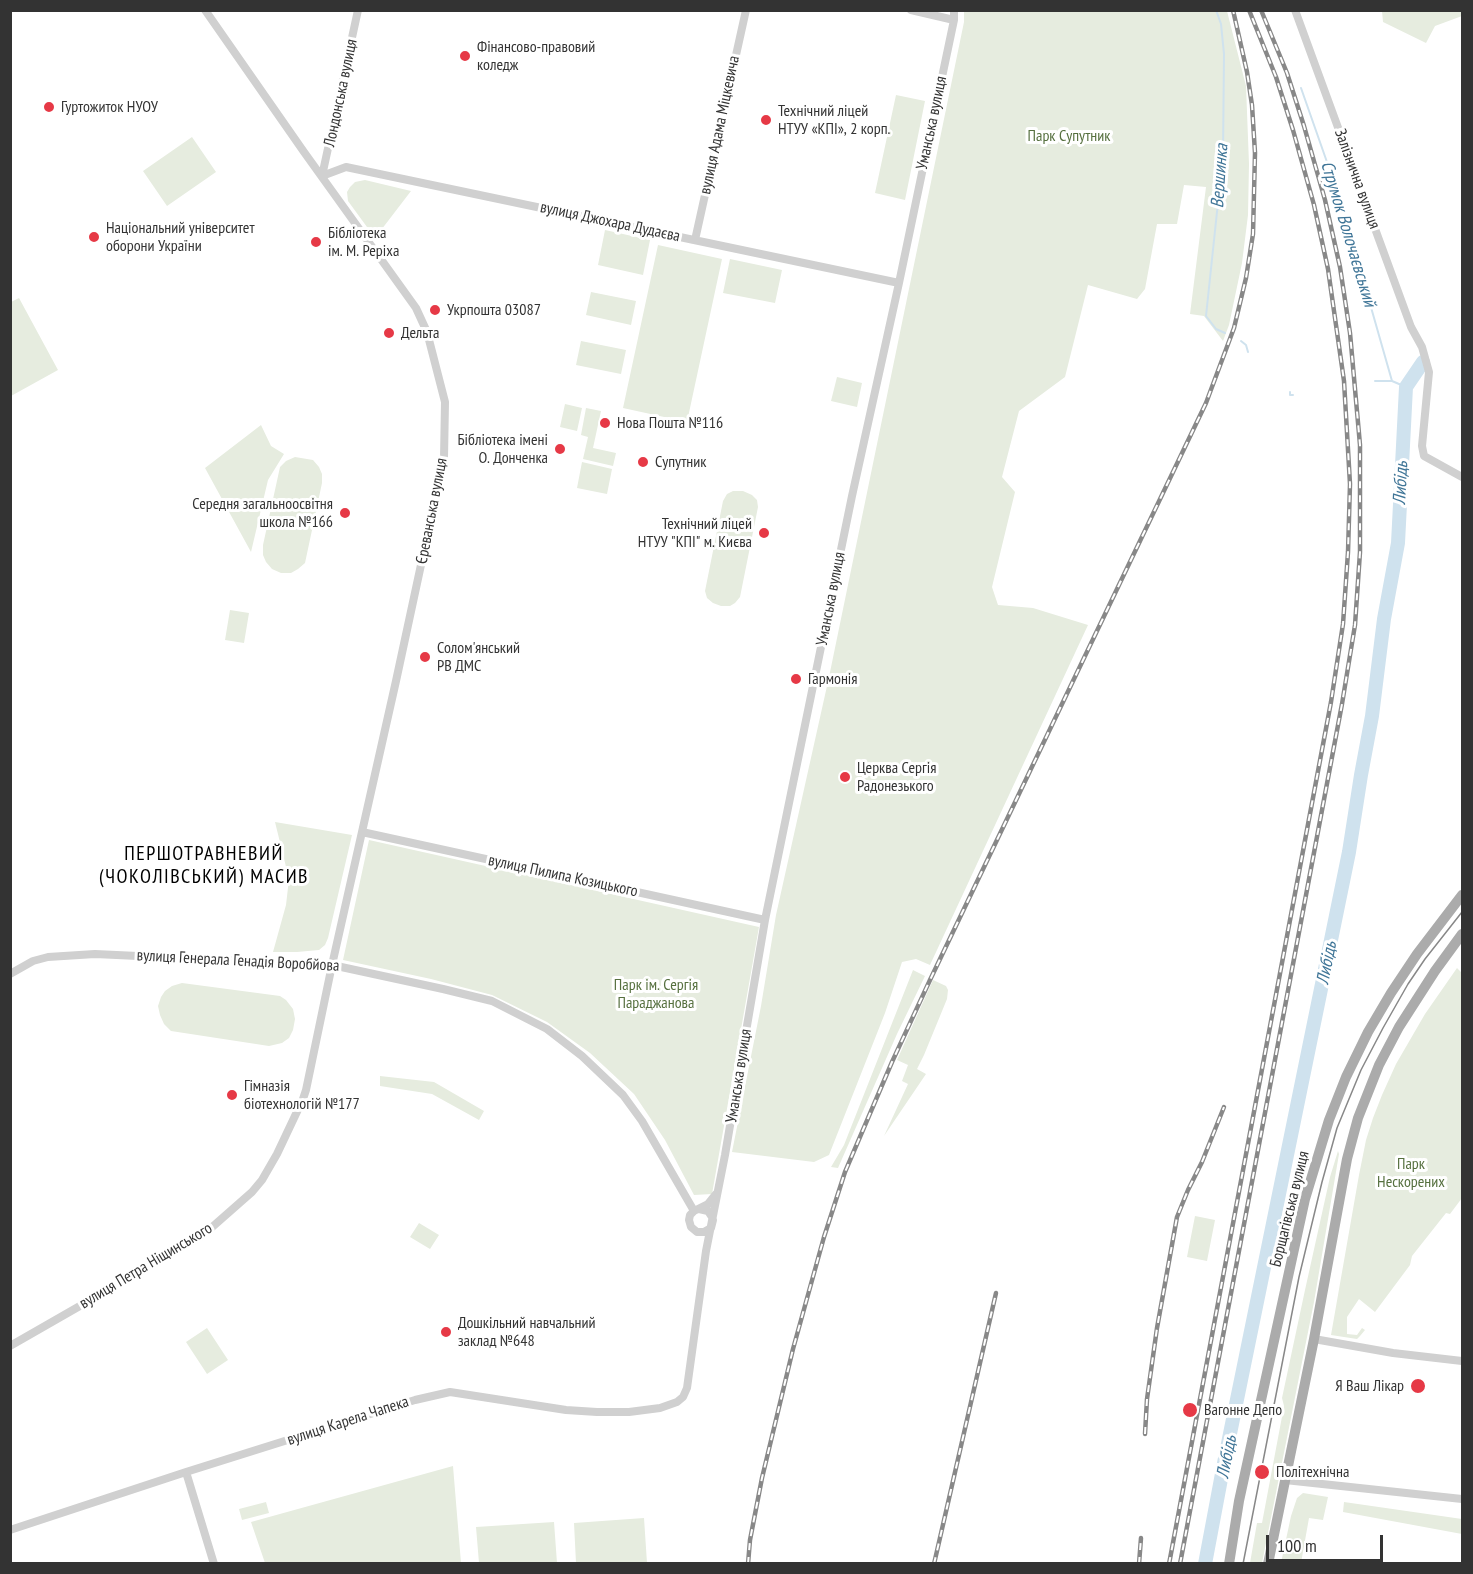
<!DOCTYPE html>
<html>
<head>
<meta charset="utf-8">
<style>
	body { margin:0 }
	#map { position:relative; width:1473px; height:1574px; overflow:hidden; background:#fff; font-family:"PT Sans Narrow",sans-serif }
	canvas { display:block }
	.frame { position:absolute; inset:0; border:12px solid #333; pointer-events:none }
	.scale { position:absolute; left:1266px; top:1535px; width:117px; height:27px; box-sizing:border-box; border:3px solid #333; border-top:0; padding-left:8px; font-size:18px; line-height:21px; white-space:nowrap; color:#333; -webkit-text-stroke:4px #fff; paint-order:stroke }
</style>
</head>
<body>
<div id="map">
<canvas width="1473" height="1574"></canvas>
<div class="frame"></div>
<div class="scale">100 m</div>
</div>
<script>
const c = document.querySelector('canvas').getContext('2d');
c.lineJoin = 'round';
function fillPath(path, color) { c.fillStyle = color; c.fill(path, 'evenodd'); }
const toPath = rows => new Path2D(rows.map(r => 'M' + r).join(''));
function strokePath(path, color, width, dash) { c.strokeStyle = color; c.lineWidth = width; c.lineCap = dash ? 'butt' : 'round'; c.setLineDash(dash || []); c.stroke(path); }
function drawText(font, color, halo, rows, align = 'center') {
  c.font = font + ' "PT Sans Narrow",sans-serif'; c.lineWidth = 6; c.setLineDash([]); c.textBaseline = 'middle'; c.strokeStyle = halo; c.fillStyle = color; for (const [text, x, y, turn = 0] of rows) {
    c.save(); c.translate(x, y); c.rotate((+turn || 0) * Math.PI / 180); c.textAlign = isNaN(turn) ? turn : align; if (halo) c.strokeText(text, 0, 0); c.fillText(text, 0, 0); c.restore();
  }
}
fillPath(toPath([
	[964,11,1227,11,1246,86,1249,164,1248,215,1242,263,1229,325,1223,341,1204,316,1190,314,1206,187,1184,185,1177,224,1157,224,1145,289,1137,299,1088,285,1065,377,1019,411,1002,477,1015,492,992,587,998,605,1033,608,1088,625,930,965,916,959,902,962,885,1013,829,1155,814,1162,732,1152,761,1006,776,915,829,677,964,22],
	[1382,11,1382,10,1462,11,1462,16,1435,26,1426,43,1383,22],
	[896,95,925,101,905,200,875,193],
	[192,137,216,172,167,206,143,171],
	[365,180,411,191,375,238,348,201,347,192,350,187,355,182],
	[605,230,650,240,643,275,598,265],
	[658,245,722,259,687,422,623,408],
	[730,259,782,270,775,303,723,293],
	[591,292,636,301,631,325,586,315],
	[19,298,58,370,11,396,11,302],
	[581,341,626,350,621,374,576,365],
	[837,377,862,383,857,407,831,401],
	[565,404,582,408,577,431,560,427],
	[586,408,601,411,593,448,616,453,613,466,583,459,588,437,581,435],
	[261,425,271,446,284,454,268,480,251,552,205,468],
	[295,457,313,460,319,467,322,474,322,483,305,563,298,569,291,573,281,573,272,569,266,562,263,555,263,545,280,467,286,461],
	[582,462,612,469,607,494,577,488],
	[733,491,743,491,752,495,757,500,758,507,740,597,735,603,730,606,721,606,713,603,707,598,705,591,723,501,727,494],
	[230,610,249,613,244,643,225,640],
	[275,822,352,835,328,938,325,945,319,950,297,952,273,952,286,905,289,879],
	[369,840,759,927,712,1194,694,1195,665,1140,634,1094,590,1053,547,1022,492,995,431,979,343,960],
	[1457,968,1462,973,1462,1198,1450,1214,1446,1213,1412,1256,1410,1265,1375,1312,1359,1299,1347,1317,1347,1334,1357,1335,1362,1328,1365,1330,1360,1336,1357,1339,1331,1335,1359,1175,1366,1140,1373,1118,1382,1095,1396,1064,1425,1014],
	[913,970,925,976,897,1034,838,1168,831,1167,844,1145],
	[933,980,946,986,948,990,947,999,924,1055,917,1069,926,1074,884,1136,908,1084,902,1081,908,1065,897,1060],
	[182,983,280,996,286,1000,293,1009,295,1019,293,1030,289,1038,282,1043,269,1046,171,1031,164,1024,160,1015,158,1006,161,997,165,991,172,986],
	[380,1076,434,1082,484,1111,479,1120,432,1094,380,1086],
	[1338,1151,1339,1154,1314,1302,1262,1563,1250,1563,1257,1523,1262,1523,1284,1406,1282,1398,1305,1290,1330,1177],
	[1195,1216,1215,1220,1207,1261,1187,1257],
	[419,1223,439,1235,430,1249,410,1237],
	[207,1328,228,1360,207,1374,186,1342],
	[453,1466,461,1563,265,1563,251,1522],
	[1303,1493,1328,1497,1323,1520,1309,1518,1301,1563,1281,1563,1291,1516,1297,1498],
	[266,1502,269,1513,242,1520,239,1509],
	[1344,1502,1462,1519,1462,1534,1343,1512],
	[644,1518,647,1563,576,1563,574,1523],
	[554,1522,557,1563,479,1563,476,1527]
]), '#e6ecdf');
strokePath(toPath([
	[1216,10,1221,24,1224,54,1223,155,1206,316,1216,329,1225,333],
	[1301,88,1341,202,1392,381],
	[1241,341,1246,345,1248,352],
	[1375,381,1392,381,1406,387],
	[1290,392,1290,395,1293,395]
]), '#cfe2ee', 2);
strokePath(toPath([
	[1205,1564,1224,1463,1349,852,1361,775,1372,716,1384,619,1398,543,1406,387,1423,362]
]), '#cfe2ee', 14);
strokePath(toPath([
	[911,10,954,20],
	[1295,10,1411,327,1422,347,1429,372,1422,446,1424,456,1462,477],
	[322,176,346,167,899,283],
	[322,176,358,10],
	[695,240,746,10],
	[362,832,765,920],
	[10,974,33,961,48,957,95,954,332,965,443,989,492,1001,547,1029,582,1056,623,1095,642,1121,694,1211],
	[699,1209,708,1211,712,1217,713,1220,711,1228,704,1232,697,1232,691,1227,689,1220,690,1215,694,1211,708,1204,716,1194],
	[1314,1339,1393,1353,1462,1361],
	[10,1346,202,1236,252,1192,262,1180,277,1154,303,1099,306,1090,332,965,396,681,444,458,445,402,427,332,416,308,304,152,205,10],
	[186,1472,214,1564],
	[1285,1480,1462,1499],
	[10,1530,186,1472,415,1400,450,1392,566,1410,597,1412,629,1412,660,1408,677,1402,683,1397,687,1388,706,1251,725,1155,765,920,852,496,899,283,937,101,954,20,954,10]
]), '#d0d0d0', 8);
strokePath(toPath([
	[1229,1564,1239,1501,1305,1199,1329,1120,1346,1077,1368,1032,1391,993,1417,954,1462,895],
	[1268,1564,1314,1339,1347,1159,1358,1118,1379,1065,1399,1027,1435,971,1462,934]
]), '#ababab', 10);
strokePath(toPath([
	[1243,1564,1299,1277,1322,1182,1337,1128,1361,1070,1383,1028,1408,984,1425,959,1462,912]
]), '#888', 1.5);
const rail = toPath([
	[1145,1434,1147,1399,1157,1328,1177,1217,1188,1190,1202,1162,1224,1107],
	[748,1564,750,1540,762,1478,793,1349,824,1237,845,1172,892,1062,930,980,1206,403,1234,328,1246,278,1253,234,1255,153,1252,105,1247,72,1233,10],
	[934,1564,996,1293],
	[1139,1564,1141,1538],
	[1169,1564,1331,702,1343,624,1348,552,1350,484,1344,381,1328,269,1314,205,1293,130,1276,77,1249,10],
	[1180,1564,1342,704,1355,625,1360,552,1360,445,1350,333,1340,267,1325,200,1304,126,1287,73,1261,10]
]);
strokePath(rail, '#888', 4.5);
strokePath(rail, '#fff', 2, [7]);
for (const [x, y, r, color] of [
	[465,56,6,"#e63946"],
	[49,107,6,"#e63946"],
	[766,120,6,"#e63946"],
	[94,237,6,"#e63946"],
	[316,242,6,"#e63946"],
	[435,310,6,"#e63946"],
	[389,333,6,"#e63946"],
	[605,423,6,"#e63946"],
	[560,449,6,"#e63946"],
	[643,462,6,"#e63946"],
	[345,513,6,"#e63946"],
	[764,533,6,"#e63946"],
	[425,657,6,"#e63946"],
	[796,679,6,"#e63946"],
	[845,777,6,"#e63946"],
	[232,1095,6,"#e63946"],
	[446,1332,6,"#e63946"],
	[1418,1386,8,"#e63946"],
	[1190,1410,8,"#e63946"],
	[1262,1472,8,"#e63946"]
]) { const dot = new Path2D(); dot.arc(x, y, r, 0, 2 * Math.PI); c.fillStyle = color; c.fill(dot); strokePath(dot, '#fff', 2); }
drawText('16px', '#333', '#fff', [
	["Фінансово-правовий",477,47],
	["коледж",477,65],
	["Гуртожиток НУОУ",61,107],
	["Технічний ліцей",778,111],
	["НТУУ «КПІ», 2 корп.",778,129],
	["Національний університет",106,228],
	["оборони України",106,246],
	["Бібліотека",328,233],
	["ім. М. Реріха",328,251],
	["Укрпошта 03087",447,310],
	["Дельта",401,333],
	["Нова Пошта №116",617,423],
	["Бібліотека імені",548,440,"right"],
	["О. Донченка",548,458,"right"],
	["Супутник",655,462],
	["Середня загальноосвітня",333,504,"right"],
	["школа №166",333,522,"right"],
	["Технічний ліцей",752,524,"right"],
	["НТУУ \"КПІ\" м. Києва",752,542,"right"],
	["Солом'янський",437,648],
	["РВ ДМС",437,666],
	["Гармонія",808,679],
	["Церква Сергія",857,768],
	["Радонезького",857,786],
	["Гімназія",244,1086],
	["біотехнологій №177",244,1104],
	["Дошкільний навчальний",458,1323],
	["заклад №648",458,1341],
	["Я Ваш Лікар",1404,1386,"right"],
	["Вагонне Депо",1204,1410],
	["Політехнічна",1276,1472]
], 'left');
drawText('16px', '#333', '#fff', [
	["Лондонська вулиця",341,93,-78],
	["Уманська вулиця",932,123,-78],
	["вулиця Адама Міцкевича",720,125,-78],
	["Залізнична вулиця",1357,179,70],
	["вулиця Джохара Дудаєва",610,222,12],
	["Єреванська вулиця",432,511,-79],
	["Уманська вулиця",831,599,-79],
	["вулиця Пилипа Козицького",563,876,12],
	["вулиця Генерала Генадія Воробйова",238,961,3],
	["Уманська вулиця",739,1076,-81],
	["Борщагівська вулиця",1290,1209,-76],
	["вулиця Петра Ніщинського",146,1266,-31],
	["вулиця Карела Чапека",348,1421,-18]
]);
drawText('16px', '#56703f', '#fff', [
	["Парк Супутник",1069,136],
	["Парк ім. Сергія",656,985],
	["Параджанова",656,1003],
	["Парк",1411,1164],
	["Нескорених",1411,1182]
]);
drawText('italic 18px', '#3f7597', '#fff', [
	["Вершинка",1220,176,-86],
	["Струмок Волочаєвський",1348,234,73],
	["Либідь",1401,483,-87],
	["Либідь",1327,963,-79],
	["Либідь",1227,1457,-79]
]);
c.letterSpacing = '1.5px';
drawText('20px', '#000', '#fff', [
	["ПЕРШОТРАВНЕВИЙ",204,854],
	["(ЧОКОЛІВСЬКИЙ) МАСИВ",204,877]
]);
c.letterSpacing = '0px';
</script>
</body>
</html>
